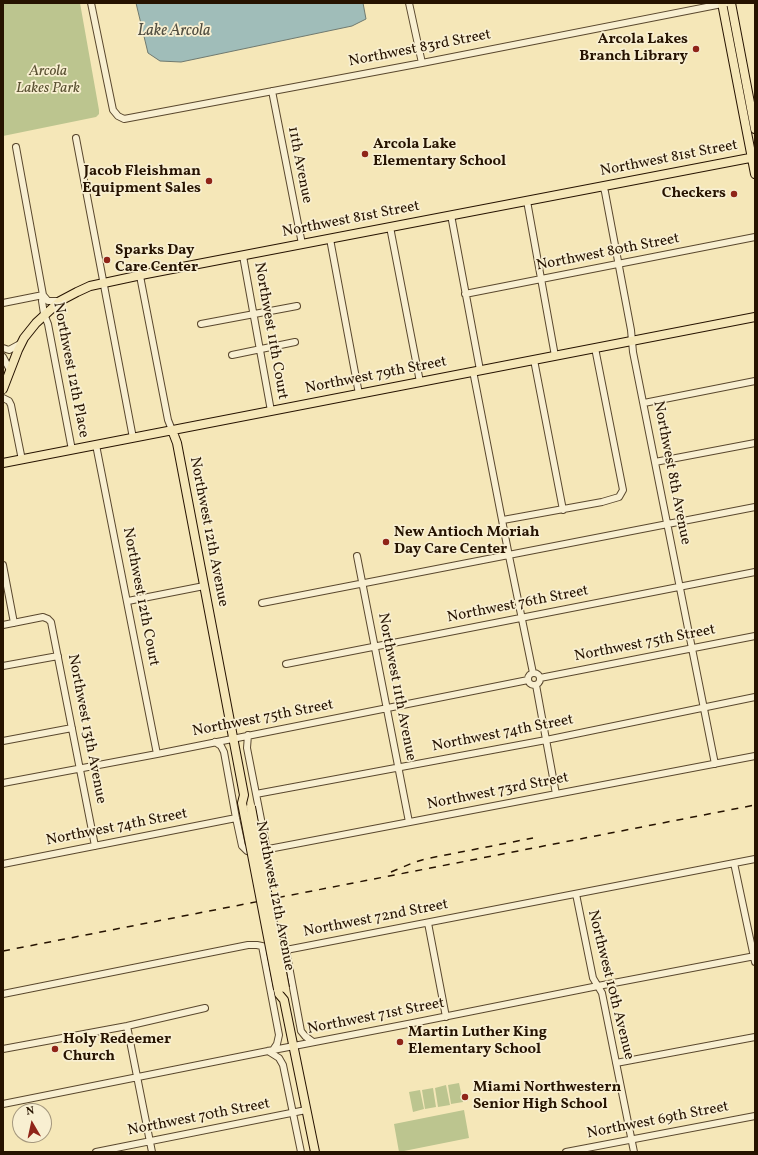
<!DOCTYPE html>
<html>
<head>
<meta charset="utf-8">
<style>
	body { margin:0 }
	#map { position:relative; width:758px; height:1155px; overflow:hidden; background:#f5e7b8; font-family:Vollkorn,serif }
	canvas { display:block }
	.frame { position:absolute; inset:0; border:4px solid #261300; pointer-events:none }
	.north { position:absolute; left:12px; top:1103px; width:40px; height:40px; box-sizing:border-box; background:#f8efd1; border:1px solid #a4977d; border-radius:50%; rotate:351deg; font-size:11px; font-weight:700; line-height:16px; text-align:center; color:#261300 }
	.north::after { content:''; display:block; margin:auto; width:14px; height:18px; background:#8f2418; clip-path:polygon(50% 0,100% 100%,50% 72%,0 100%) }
</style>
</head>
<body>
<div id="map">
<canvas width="758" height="1155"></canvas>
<div class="frame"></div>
<div class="north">N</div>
</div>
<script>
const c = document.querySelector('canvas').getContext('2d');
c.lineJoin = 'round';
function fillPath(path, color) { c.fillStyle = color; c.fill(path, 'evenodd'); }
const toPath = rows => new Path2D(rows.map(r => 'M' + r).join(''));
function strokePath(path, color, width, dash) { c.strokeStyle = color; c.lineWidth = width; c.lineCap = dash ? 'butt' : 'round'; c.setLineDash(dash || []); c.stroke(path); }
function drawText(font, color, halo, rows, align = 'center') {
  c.font = font + ' Vollkorn,serif'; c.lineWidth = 3.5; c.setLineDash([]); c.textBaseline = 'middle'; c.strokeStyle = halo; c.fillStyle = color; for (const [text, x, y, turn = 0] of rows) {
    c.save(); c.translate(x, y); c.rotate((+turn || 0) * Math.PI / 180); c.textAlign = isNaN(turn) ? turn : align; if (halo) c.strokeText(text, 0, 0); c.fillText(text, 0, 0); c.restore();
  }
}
fillPath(toPath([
	[3,3,80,3,99,110,99,114,96,117,3,136],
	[459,1083,463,1102,451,1104,448,1085],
	[446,1085,450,1105,438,1107,435,1088],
	[433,1088,436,1107,425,1109,422,1090],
	[420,1090,424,1109,413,1112,409,1092],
	[464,1110,469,1138,399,1152,394,1124]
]), '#bcc58f');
const water = toPath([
	[136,3,363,3,366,19,352,26,181,62,160,61,148,53,136,3]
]);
fillPath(water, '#a0bdb9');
strokePath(water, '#6f796f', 1);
const minor = toPath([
	[91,3,113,110,118,116,124,119,422,63,727,3],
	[409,3,422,63],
	[272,91,302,244],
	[76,138,133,438],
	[16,147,43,295,42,301,44,314,48,324,72,450],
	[603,186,605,192,631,330,633,352,715,764],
	[527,201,555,356],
	[451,215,480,370],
	[390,227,420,382],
	[330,239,359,394],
	[243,256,271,411],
	[140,276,168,420,172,430],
	[465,294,755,237],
	[43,295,48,301,60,301],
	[3,303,43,295],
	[201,324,297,306],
	[3,348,9,350,20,344],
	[232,355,295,342],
	[3,357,10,370],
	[534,360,563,510],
	[473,371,509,556,533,673],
	[3,398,9,401,11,405,22,460],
	[644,403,755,381],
	[96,445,157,754],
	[655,462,755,443],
	[503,520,602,502,619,497,623,490,595,348],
	[357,556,409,822],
	[3,565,14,623],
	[128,601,204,586],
	[262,603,755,507],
	[3,625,43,617,48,619,51,622,95,846],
	[286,664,755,572],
	[3,666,58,656],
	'528 679a6 6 0 1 1 12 0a6 6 0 1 1-12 0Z',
	[540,678,755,636],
	[536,685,556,794],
	[248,735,247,748,267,850],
	[3,741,72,728],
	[215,742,221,746,224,752,236,818,242,846,247,851,253,852,755,756],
	[3,783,157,754,528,680],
	[256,794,546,740,755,697],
	[734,863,755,962],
	[3,864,236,818],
	[576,894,593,978,602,993,634,1152],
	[428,923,446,1017],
	[262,946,279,1035,277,1044,273,1050],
	[286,950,301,1031,305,1036,313,1042],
	[3,994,248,945,257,945,276,949,286,950,755,859],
	[127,1026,152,1152],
	[3,1049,127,1026,205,1008],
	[268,1051,279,1058,283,1065,301,1152],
	[616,1063,755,1037],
	[3,1104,268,1051,413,1023,598,986,755,956],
	[96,1152,306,1110],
	[566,1152,755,1116]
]);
const major = toPath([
	[722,3,755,174],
	[731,3,755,129],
	[3,389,18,350,24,338,36,323,60,301,77,292,90,286,146,274,755,157],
	[172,430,177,443,244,795,242,803,243,808],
	[3,463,755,317],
	[278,989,279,994,284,1000,315,1152]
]);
strokePath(minor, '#5a482e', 8);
strokePath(major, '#261300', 10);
strokePath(minor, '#f8efd1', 6);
strokePath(major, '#f5e7b8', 8);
strokePath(toPath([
	[391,872,415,862,425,859,533,838],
	[3,951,755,805]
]), '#261300', 1.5, [7, 7]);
const majorBridge = toPath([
	[251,807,285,988],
	[243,808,278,989]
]);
strokePath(majorBridge, '#261300', 10, []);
strokePath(majorBridge, '#f5e7b8', 8);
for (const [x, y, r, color] of [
	[696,49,4,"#8f2418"],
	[365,154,4,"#8f2418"],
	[209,181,4,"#8f2418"],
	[734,194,4,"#8f2418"],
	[107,260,4,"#8f2418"],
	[386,542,4,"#8f2418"],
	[400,1042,4,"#8f2418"],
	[55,1049,4,"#8f2418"],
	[465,1097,4,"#8f2418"]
]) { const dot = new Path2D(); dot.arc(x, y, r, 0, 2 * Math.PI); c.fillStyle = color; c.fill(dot); strokePath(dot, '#f8efd1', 1.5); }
drawText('bold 15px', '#261300', '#f8efd1', [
	["Arcola Lakes",688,40,"right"],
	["Branch Library",688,57,"right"],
	["Arcola Lake",373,145],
	["Elementary School",373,162],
	["Jacob Fleishman",201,172,"right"],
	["Equipment Sales",201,189,"right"],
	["Checkers",726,194,"right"],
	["Sparks Day",115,251],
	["Care Center",115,268],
	["New Antioch Moriah",394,533],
	["Day Care Center",394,550],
	["Martin Luther King",408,1033],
	["Elementary School",408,1050],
	["Holy Redeemer",63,1040],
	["Church",63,1057],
	["Miami Northwestern",473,1088],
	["Senior High School",473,1105]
], 'left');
drawText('15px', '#261300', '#f8efd1', [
	["Northwest 83rd Street",420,49,-11],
	["Northwest 81st Street",669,159,-11],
	["11th Avenue",299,165,79],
	["Northwest 81st Street",351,220,-11],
	["Northwest 80th Street",608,253,-11],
	["Northwest 11th Court",270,331,80],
	["Northwest 12th Place",70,370,79],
	["Northwest 79th Street",376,376,-11],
	["Northwest 8th Avenue",671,473,79],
	["Northwest 12th Avenue",208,532,79],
	["Northwest 12th Court",140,597,79],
	["Northwest 76th Street",518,605,-11],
	["Northwest 75th Street",645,644,-11],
	["Northwest 11th Avenue",396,687,79],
	["Northwest 75th Street",263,719,-11],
	["Northwest 13th Avenue",86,729,79],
	["Northwest 74th Street",503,734,-11],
	["Northwest 73rd Street",498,792,-11],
	["Northwest 74th Street",117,828,-11],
	["Northwest 12th Avenue",274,896,79],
	["Northwest 72nd Street",376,919,-11],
	["Northwest 10th Avenue",610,985,76],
	["Northwest 71st Street",376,1017,-11],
	["Northwest 70th Street",199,1118,-11],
	["Northwest 69th Street",658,1121,-11]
]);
drawText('italic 15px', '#5a5132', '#f8efd1', [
	["Arcola",48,72],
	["Lakes Park",48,89]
]);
drawText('italic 16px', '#514e41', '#f8efd1', [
	["Lake Arcola",174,32]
]);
</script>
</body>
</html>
